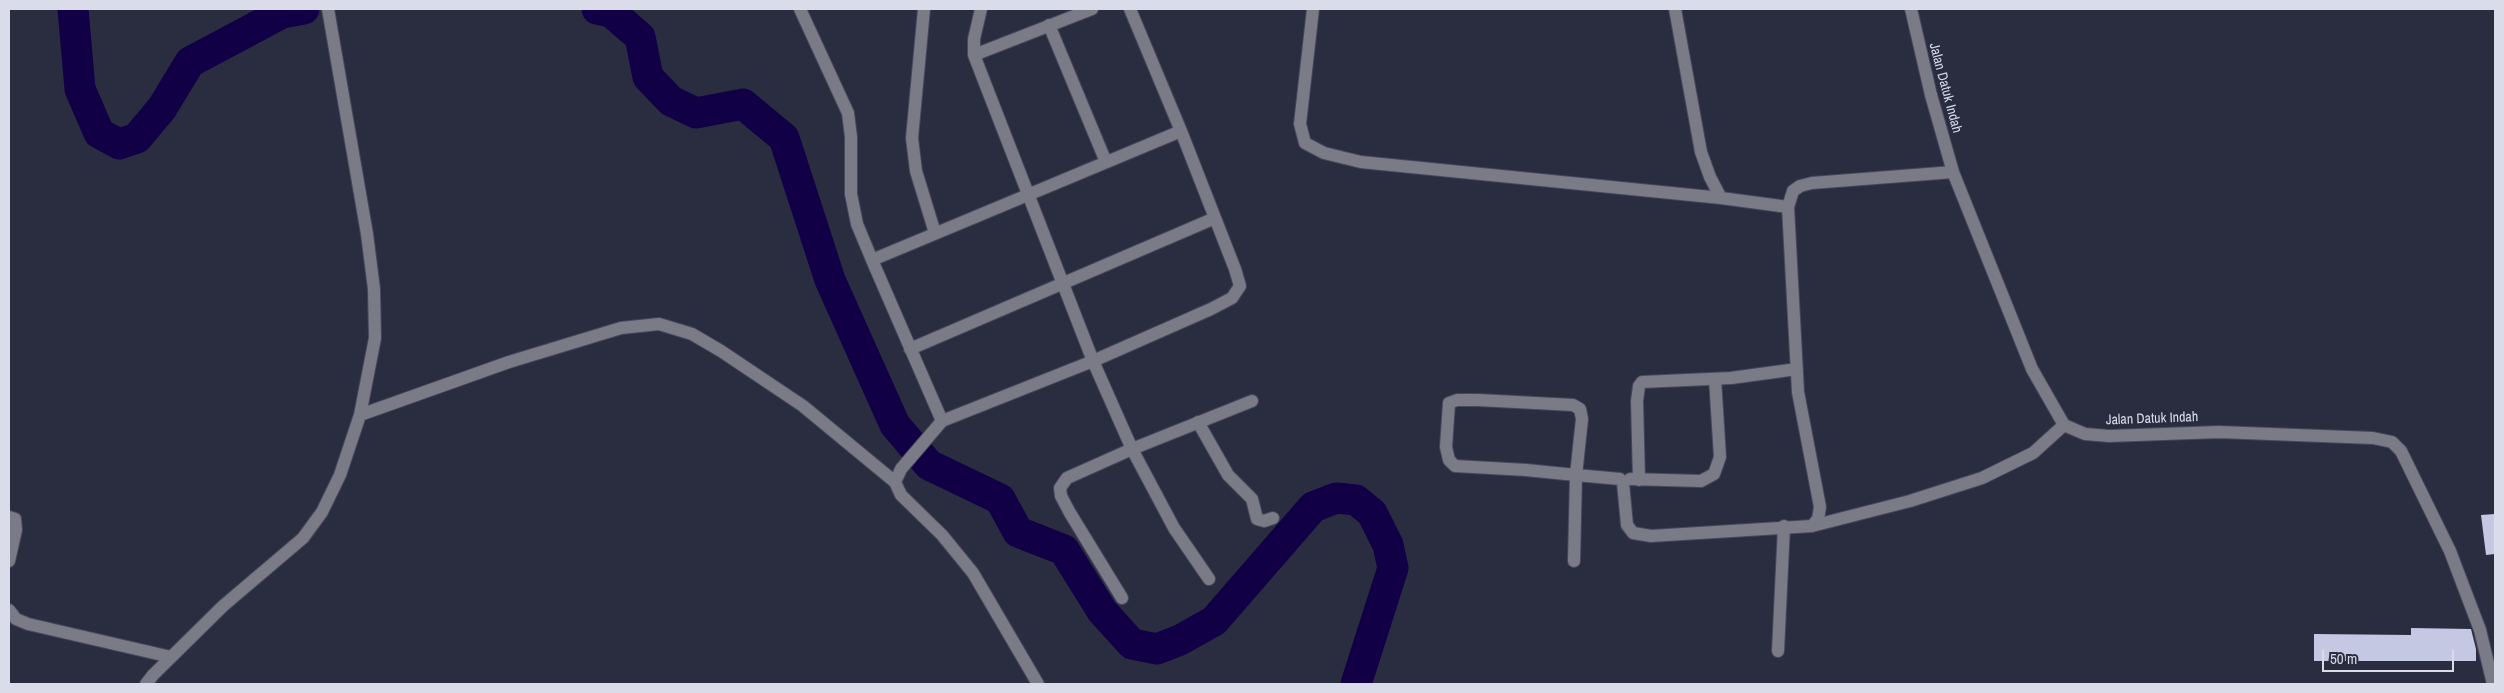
<!DOCTYPE html>
<html>
<head>
<meta charset="utf-8">
<style>
	body { margin:0 }
	#map { position:relative; width:2504px; height:693px; overflow:hidden; background:#2a2c40; font-family:"Archivo Narrow",sans-serif }
	canvas { display:block }
	.frame { position:absolute; inset:0; border:10px solid #dadcea; pointer-events:none }
	.scale { position:absolute; left:2322px; top:650px; width:132px; height:22px; box-sizing:border-box; border:2px solid #dadcea; border-top:0; padding-left:6px; font-size:15px; line-height:18px; white-space:nowrap; color:#dadcea; -webkit-text-stroke:4px #2a2c40; paint-order:stroke }
</style>
</head>
<body>
<div id="map">
<canvas width="2504" height="693"></canvas>
<div class="frame"></div>
<div class="scale">50 m</div>
</div>
<script>
const c = document.querySelector('canvas').getContext('2d');
c.lineJoin = 'round';
const toPath = rows => new Path2D(rows.map(r => 'M' + r).join(''));
function strokePath(path, color, width, dash) { c.strokeStyle = color; c.lineWidth = width; c.lineCap = dash ? 'butt' : 'round'; c.setLineDash(dash || []); c.stroke(path); }
function fillPath(path, color) { c.fillStyle = color; c.fill(path, 'evenodd'); }
function drawText(font, color, halo, rows, align = 'center') {
  c.font = font + ' "Archivo Narrow",sans-serif'; c.lineWidth = 5; c.setLineDash([]); c.textBaseline = 'middle'; c.strokeStyle = halo; c.fillStyle = color; for (const [text, x, y, turn = 0] of rows) {
    c.save(); c.translate(x, y); c.rotate((+turn || 0) * Math.PI / 180); c.textAlign = isNaN(turn) ? turn : align; if (halo) c.strokeText(text, 0, 0); c.fillText(text, 0, 0); c.restore();
  }
}
strokePath(toPath([
	[73,9,80,89,99,133,119,144,137,138,162,108,190,62,282,13,304,9],
	[597,9,611,12,640,37,648,77,671,101,696,113,743,104,784,138,830,280,895,425,929,465,1000,499,1018,532,1064,550,1102,611,1132,644,1157,649,1180,640,1214,621,1313,507,1336,498,1356,500,1372,513,1388,545,1393,568,1356,684]
]), '#110046', 31);
fillPath(toPath([
	[2495,514,2495,554,2486,555,2481,515],
	[2411,628,2471,629,2476,649,2476,661,2314,661,2314,634,2411,635]
]), '#c5c8e3');
const minor = toPath([
	[800,9,848,113,851,137,851,194,857,224,872,260],
	[924,9,912,138,916,171,935,233],
	[1092,9,974,55,1093,361,1132,449,1067,478,1060,488,1061,496,1070,513,1122,598],
	[1313,9,1300,124,1305,143,1324,153,1361,162,1721,198,1788,207],
	[1675,9,1701,152,1710,177,1721,198],
	[1911,9,1931,95,1953,172,2032,369,2064,425,2085,434,2109,436,2219,432,2373,438,2392,442,2401,451,2450,551,2480,630,2493,684],
	[1049,25,1106,162],
	[974,55,974,39,981,9],
	[910,349,1215,218],
	[360,415,509,362,621,328,659,324,692,334,721,351,803,406,895,482],
	[942,421,872,260,1181,131],
	[1198,422,1228,475,1252,499,1257,519,1264,521,1273,518],
	[1630,479,1701,481,1714,474,1720,457,1715,379],
	[1639,480,1637,401,1639,386,1642,382,1731,378,1797,369],
	[9,517,15,519,16,530,9,561],
	[1812,526,1910,501,1982,478,2033,453,2064,425],
	[1574,561,1576,475,1582,419,1580,409,1573,405,1478,400,1457,400,1449,403,1446,447,1449,460,1455,466,1526,470,1576,475,1620,479,1623,483,1627,525,1633,533,1651,536,1812,526,1818,519,1820,507,1798,392,1788,207,1793,191,1800,186,1812,183,1953,172],
	[1209,579,1174,528,1132,449,1252,401],
	[9,610,16,619,28,624,171,657],
	[1778,651,1784,526],
	[146,684,153,675,223,606,303,538,322,512,340,475,360,415,375,338,374,289,367,234,328,9],
	[1038,684,973,573,942,535,901,495,895,482,901,469,942,421,1093,361,1211,309,1232,298,1240,286,1235,269,1181,131,1130,9]
]);
strokePath(minor, '#46485b', 14);
strokePath(minor, '#7a7b86', 12);
drawText('14px', '#dadcea', '#2a2c40', [
	["Jalan Datuk Indah",1945,88,75],
	["Jalan Datuk Indah",2152,419,-2]
]);
</script>
</body>
</html>
